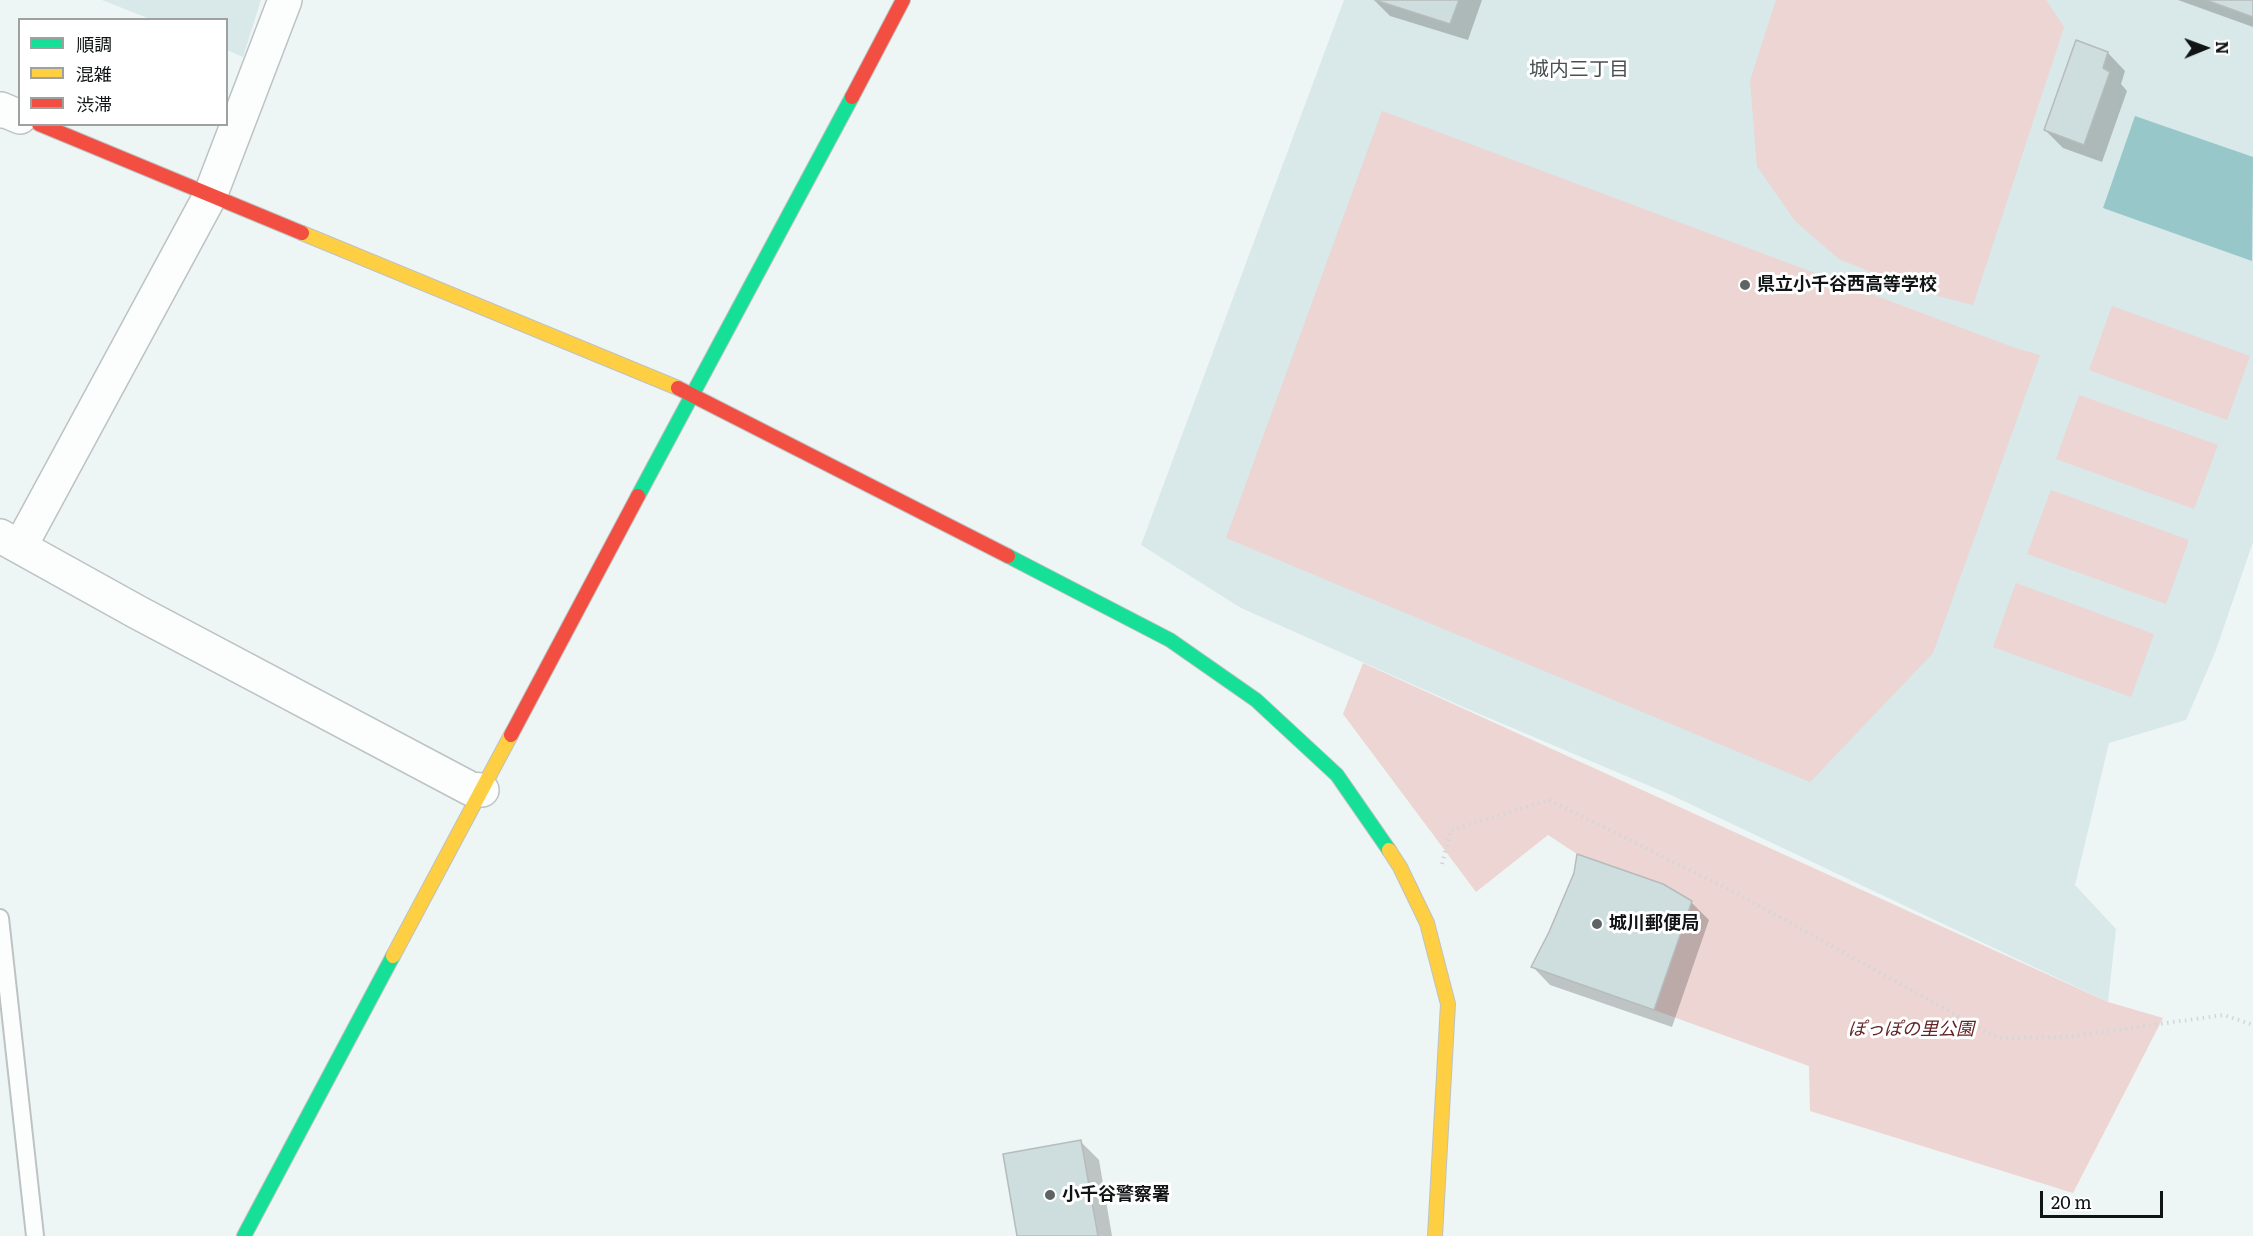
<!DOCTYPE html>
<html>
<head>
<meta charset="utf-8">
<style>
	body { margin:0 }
	#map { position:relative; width:2253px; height:1236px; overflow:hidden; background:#eef5f5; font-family:Literata,"Noto Sans JP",serif }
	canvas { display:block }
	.legend { position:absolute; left:18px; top:18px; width:210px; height:108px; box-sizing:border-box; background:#fff; border:2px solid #9fa1a1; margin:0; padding:8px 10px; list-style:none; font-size:18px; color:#101415 }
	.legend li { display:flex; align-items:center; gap:12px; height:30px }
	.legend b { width:30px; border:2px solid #9fa1a1 }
	.north { position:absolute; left:2175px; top:18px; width:60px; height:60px; -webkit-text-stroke:4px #fff; paint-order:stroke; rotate:89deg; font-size:16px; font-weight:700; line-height:24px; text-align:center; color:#101415 }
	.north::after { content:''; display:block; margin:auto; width:21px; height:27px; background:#101415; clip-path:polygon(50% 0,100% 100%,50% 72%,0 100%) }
	.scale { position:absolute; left:2040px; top:1191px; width:123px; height:27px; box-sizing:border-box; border:3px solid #101415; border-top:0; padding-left:8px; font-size:18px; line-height:21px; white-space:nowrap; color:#101415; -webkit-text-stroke:4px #fff; paint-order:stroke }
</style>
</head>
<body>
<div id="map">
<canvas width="2253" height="1236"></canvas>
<ul class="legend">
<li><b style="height:8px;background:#16e098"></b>順調</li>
<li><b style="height:8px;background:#ffcf43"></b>混雑</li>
<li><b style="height:8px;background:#f24e42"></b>渋滞</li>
</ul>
<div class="north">N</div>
<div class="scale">20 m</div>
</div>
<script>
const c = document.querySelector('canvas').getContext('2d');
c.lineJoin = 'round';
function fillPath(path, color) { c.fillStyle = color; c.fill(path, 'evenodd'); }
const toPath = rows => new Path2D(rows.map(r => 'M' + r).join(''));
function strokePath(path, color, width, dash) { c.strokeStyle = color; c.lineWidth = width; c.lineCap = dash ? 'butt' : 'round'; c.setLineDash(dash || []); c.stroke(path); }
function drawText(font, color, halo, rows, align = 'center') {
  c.font = font + ' Literata,"Noto Sans JP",serif'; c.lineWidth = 6; c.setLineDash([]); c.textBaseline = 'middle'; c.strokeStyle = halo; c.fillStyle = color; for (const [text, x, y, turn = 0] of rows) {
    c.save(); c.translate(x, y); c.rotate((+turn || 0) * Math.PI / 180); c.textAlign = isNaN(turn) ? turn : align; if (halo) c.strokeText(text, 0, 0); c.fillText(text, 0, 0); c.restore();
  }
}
fillPath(toPath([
	[102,0,261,0,243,57,227,50,226,20,150,19],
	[1344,0,2253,0,2253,542,2216,650,2186,720,2109,743,2075,885,2116,929,2108,1002,1671,795,1470,710,1241,608,1141,545]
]), '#d9e8e8');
fillPath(toPath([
	[1776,0,2046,0,2064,27,1973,305,1915,290,1839,259,1795,221,1757,166,1750,81],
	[1382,111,2018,349,2040,355,1933,653,1810,782,1226,538],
	[2112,306,2250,356,2227,420,2089,370],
	[2079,395,2218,445,2194,509,2056,459],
	[2051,490,2189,540,2166,604,2027,554],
	[2016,583,2154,634,2131,697,1993,647],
	[1363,663,2108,1002,2163,1018,2073,1193,1810,1111,1809,1066,1654,1010,1692,901,1663,884,1577,854,1548,835,1476,892,1343,714]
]), '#ecd5d3');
fillPath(toPath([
	[2135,116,2253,157,2252,261,2103,208]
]), '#98c7ca');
fillPath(toPath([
	[1374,0,1482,0,1468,40,1390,16],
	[2178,0,2253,0,2253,27],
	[2076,42,2108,53,2125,71,2121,84,2127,91,2102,162,2063,148,2045,130],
	[1691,902,1709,920,1672,1027,1550,985,1533,967],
	[1081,1142,1099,1160,1112,1236,1018,1236]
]), '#0003');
const building = toPath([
	[1375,0,1459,0,1450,24,1375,0],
	[2206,0,2253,0,2253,17,2206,0],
	[2076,40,2108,52,2103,68,2110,72,2084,145,2044,130,2076,40],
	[1577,854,1663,884,1692,901,1654,1010,1531,967,1549,932,1574,873,1577,854],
	[1081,1140,1098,1236,1017,1236,1003,1154,1081,1140]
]);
fillPath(building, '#ceddde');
strokePath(building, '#b6bbbb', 1.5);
const lane = toPath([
	[0,918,35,1236]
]);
const street = toPath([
	[0,111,1,109,20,117],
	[0,536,137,612,471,789,482,790],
	[20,547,210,196,285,0]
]);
const fast = toPath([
	[638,496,852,97],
	[1008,556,1170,640,1256,700,1337,775,1389,850],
	[244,1236,393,956]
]);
const slow = toPath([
	[302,233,678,388],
	[1389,850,1400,867,1427,923,1448,1004,1435,1236],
	[393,956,511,735]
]);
const jam = toPath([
	[852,97,903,0],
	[39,124,302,233],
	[678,388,1008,556],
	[511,735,638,496]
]);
strokePath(lane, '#bdc2c2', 20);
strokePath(street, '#bdc2c2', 36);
strokePath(fast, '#bdc2c2', 16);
strokePath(slow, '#bdc2c2', 16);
strokePath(jam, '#bdc2c2', 16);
strokePath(toPath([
	[1442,864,1451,830,1549,800,1736,893,1998,1038,2066,1037,2224,1015,2253,1025]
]), '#d4d6d6', 4, [1.5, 4.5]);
strokePath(lane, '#fcfefe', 16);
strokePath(street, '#fcfefe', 33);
strokePath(fast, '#16e098', 14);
strokePath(slow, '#ffcf43', 14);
strokePath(jam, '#f24e42', 14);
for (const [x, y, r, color] of [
	[1745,285,6,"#5e6363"],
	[1597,924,6,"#5e6363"],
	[1050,1195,6,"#5e6363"]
]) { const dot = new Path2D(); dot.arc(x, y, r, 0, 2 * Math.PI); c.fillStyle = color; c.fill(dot); strokePath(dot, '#fff', 2); }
drawText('bold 18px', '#101415', '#fff', [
	["県立小千谷西高等学校",1757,285],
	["城川郵便局",1609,924],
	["小千谷警察署",1062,1195]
], 'left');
drawText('italic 18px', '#652324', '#fff', [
	["ぽっぽの里公園",1911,1030]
]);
drawText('20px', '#485253', '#fff', [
	["城内三丁目",1579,70]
]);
</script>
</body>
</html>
